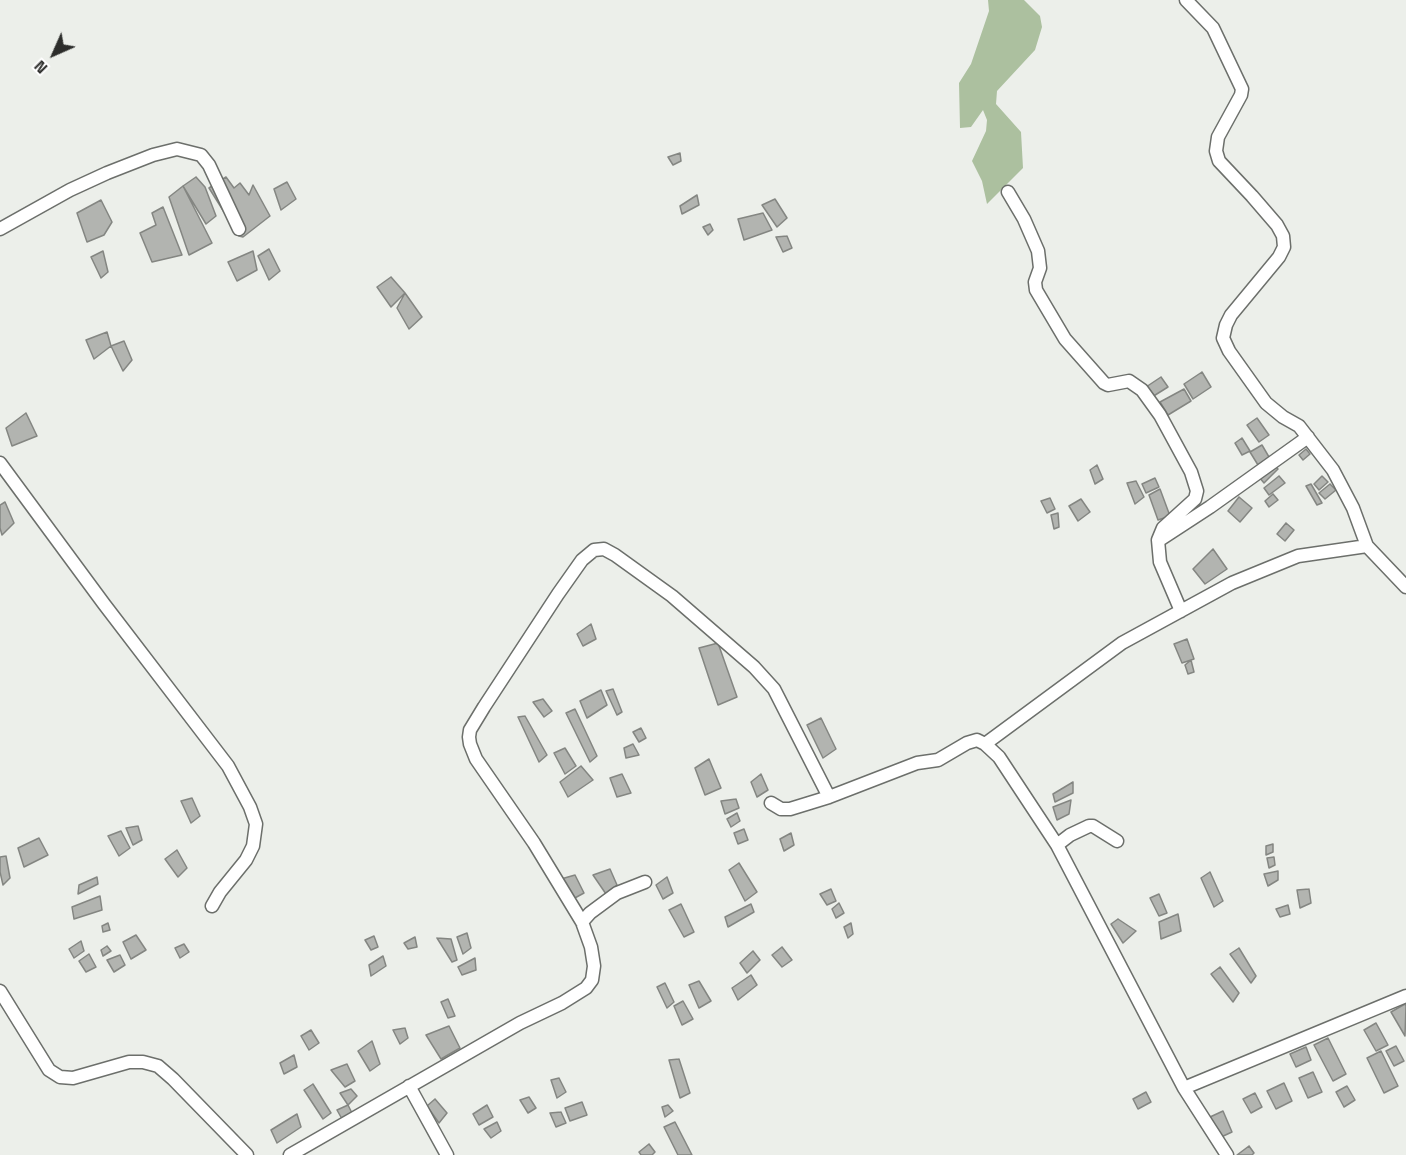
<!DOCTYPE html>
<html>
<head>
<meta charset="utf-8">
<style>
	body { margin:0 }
	#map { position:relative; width:1406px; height:1155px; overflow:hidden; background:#ecefea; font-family:"Space Grotesk",sans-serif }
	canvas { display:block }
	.north { position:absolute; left:24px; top:24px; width:60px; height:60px; -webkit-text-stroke:4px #fff; paint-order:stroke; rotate:225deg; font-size:16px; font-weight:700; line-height:24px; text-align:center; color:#2c2d2b }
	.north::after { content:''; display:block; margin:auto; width:21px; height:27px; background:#2c2d2b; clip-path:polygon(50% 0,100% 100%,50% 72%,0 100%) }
</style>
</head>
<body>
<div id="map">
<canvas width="1406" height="1155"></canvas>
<div class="north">N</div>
</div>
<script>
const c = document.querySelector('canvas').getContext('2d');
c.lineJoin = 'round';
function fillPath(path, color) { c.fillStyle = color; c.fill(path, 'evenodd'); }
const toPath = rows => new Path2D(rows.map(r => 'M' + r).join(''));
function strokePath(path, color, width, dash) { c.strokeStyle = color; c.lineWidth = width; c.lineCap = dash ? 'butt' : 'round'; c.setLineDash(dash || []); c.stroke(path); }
fillPath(toPath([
	[988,0,1024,0,1040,16,1042,27,1035,50,997,91,996,104,1021,132,1023,168,987,204,982,181,972,161,986,131,987,120,983,110,971,127,960,128,959,83,971,64,989,11]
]), '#acc09f');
const building = toPath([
	[680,153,681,161,673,165,668,157,680,153],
	[196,177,205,187,216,216,206,224,183,186,196,177],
	[226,177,234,188,240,183,249,195,253,185,270,216,243,237,239,236,209,188,226,177],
	[287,182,296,199,281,210,274,189,287,182],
	[183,186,212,243,189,255,169,197,183,186],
	[697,195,699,205,682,214,680,206,697,195],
	[775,199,787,218,777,227,762,205,775,199],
	[101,200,112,222,104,235,87,242,77,213,101,200],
	[163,207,182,255,152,262,140,233,156,225,152,213,163,207],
	[763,213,772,230,744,240,738,219,763,213],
	[710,224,713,230,708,235,703,227,710,224],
	[787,236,792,248,783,252,776,237,787,236],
	[269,249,280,271,269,280,258,256,269,249],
	[103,251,108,272,101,278,91,257,103,251],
	[253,251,257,270,237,281,228,262,253,251],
	[391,277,405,293,391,307,377,287,391,277],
	[405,293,422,317,409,329,397,308,405,293],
	[107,332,111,346,94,359,86,340,107,332],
	[124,341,132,360,123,371,111,346,124,341],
	[1202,372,1211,387,1193,399,1184,384,1202,372],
	[1161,377,1168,387,1152,397,1146,387,1161,377],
	[1184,389,1191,401,1168,415,1160,402,1184,389],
	[26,413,37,436,12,446,6,428,26,413],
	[1257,418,1269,435,1259,442,1247,425,1257,418],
	[1242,438,1250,451,1242,455,1235,443,1242,438],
	[1262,445,1269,457,1258,465,1250,452,1262,445],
	[1306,449,1310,454,1303,460,1299,455,1306,449],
	[1273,464,1278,469,1264,483,1259,477,1273,464],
	[1097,465,1103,479,1095,484,1090,470,1097,465],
	[1279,476,1285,483,1269,495,1264,488,1279,476],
	[1322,476,1328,482,1319,490,1314,484,1322,476],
	[1155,478,1159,487,1146,493,1142,484,1155,478],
	[1136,481,1144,497,1135,504,1127,483,1136,481],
	[1311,484,1322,503,1317,505,1306,486,1311,484],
	[1330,484,1336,490,1325,499,1319,493,1330,484],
	[1160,489,1170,516,1158,520,1149,495,1160,489],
	[1273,494,1278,500,1269,507,1265,501,1273,494],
	[1239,497,1252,508,1240,522,1228,511,1239,497],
	[1050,498,1055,509,1047,513,1041,501,1050,498],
	[1081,499,1090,512,1078,521,1069,506,1081,499],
	[5,502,14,523,2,535,0,528,0,505,5,502],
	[1058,513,1059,527,1054,529,1051,515,1058,513],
	[1286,523,1294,530,1285,541,1277,534,1286,523],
	[1213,549,1227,569,1205,584,1193,569,1213,549],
	[591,624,596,639,583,646,577,634,591,624],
	[1187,639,1194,659,1182,663,1174,644,1187,639],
	[718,643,737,697,718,705,699,648,718,643],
	[1191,660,1194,672,1188,674,1185,665,1191,660],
	[613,689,622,712,617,715,606,691,613,689],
	[601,690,607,705,587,718,580,701,601,690],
	[543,699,552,711,544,717,533,702,543,699],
	[575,709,597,756,590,762,566,713,575,709],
	[525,716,547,755,539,762,518,717,525,716],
	[821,718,836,749,823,758,807,725,821,718],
	[641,728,646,738,639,742,633,732,641,728],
	[633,744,639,755,626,758,624,748,633,744],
	[565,748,576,766,565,774,554,753,565,748],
	[709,759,721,788,705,795,695,768,709,759],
	[581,766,593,780,568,797,560,782,581,766],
	[622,774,631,793,617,797,610,778,622,774],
	[761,774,768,790,757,797,751,782,761,774],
	[1073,782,1073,793,1055,802,1053,794,1073,782],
	[192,798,200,816,191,823,181,801,192,798],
	[736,799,739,808,725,814,721,801,736,799],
	[1071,800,1069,814,1057,820,1053,807,1071,800],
	[737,813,740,821,731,827,727,819,737,813],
	[138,826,142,840,133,845,126,828,138,826],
	[744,829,748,840,738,844,734,833,744,829],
	[121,831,130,848,119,856,108,836,121,831],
	[791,833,794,845,784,851,780,839,791,833],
	[39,838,48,855,24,867,18,848,39,838],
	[1273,844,1273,852,1266,855,1266,846,1273,844],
	[177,850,187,868,178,877,165,859,177,850],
	[6,856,10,878,3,885,0,872,0,857,6,856],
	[1274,857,1275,865,1269,868,1267,858,1274,857],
	[739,863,757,892,745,901,729,870,739,863],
	[610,869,617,885,606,894,593,875,610,869],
	[1278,871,1278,880,1268,886,1264,874,1278,871],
	[1210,872,1223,901,1214,907,1201,878,1210,872],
	[575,875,584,893,573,899,561,879,575,875],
	[97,877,98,884,78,894,79,885,97,877],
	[667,877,673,893,663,899,656,885,667,877],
	[831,889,836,901,827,905,820,894,831,889],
	[1309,889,1311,903,1300,908,1297,890,1309,889],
	[1159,894,1167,913,1159,916,1150,898,1159,894],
	[100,896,102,910,74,919,72,907,100,896],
	[839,903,844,913,836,918,832,909,839,903],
	[681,904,694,932,684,937,669,910,681,904],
	[751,904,754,912,728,927,725,917,751,904],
	[1288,905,1290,914,1280,917,1276,909,1288,905],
	[1178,914,1181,931,1161,939,1159,922,1178,914],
	[1118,919,1136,931,1123,943,1111,924,1118,919],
	[108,923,110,930,103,932,102,926,108,923],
	[851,923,853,934,848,938,844,927,851,923],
	[467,933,471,948,463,954,457,937,467,933],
	[136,935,146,950,131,959,123,942,136,935],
	[374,936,378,947,371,950,365,940,374,936],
	[415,937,417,947,408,949,404,943,415,937],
	[437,938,451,939,457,960,452,962,437,938],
	[81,941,84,951,74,958,69,949,81,941],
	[184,944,189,952,180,958,175,948,184,944],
	[107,946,111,951,103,956,101,950,107,946],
	[782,947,792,960,782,967,772,955,782,947],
	[1239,948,1256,976,1251,983,1230,954,1239,948],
	[753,951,760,960,747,973,740,963,753,951],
	[89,954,96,967,86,972,79,961,89,954],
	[120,955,125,965,114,972,107,960,120,955],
	[383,956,386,966,371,976,369,965,383,956],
	[475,958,476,970,462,975,458,967,475,958],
	[1220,967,1239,993,1233,1002,1211,974,1220,967],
	[751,975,757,985,738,1000,732,988,751,975],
	[699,981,711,1001,699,1008,689,985,699,981],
	[665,983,674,1002,667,1008,657,987,665,983],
	[448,999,455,1016,448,1018,441,1002,448,999],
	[683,1001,693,1019,682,1025,674,1006,683,1001],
	[1405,1004,1406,1006,1405,1036,1391,1012,1405,1004],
	[1376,1023,1388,1045,1376,1051,1364,1030,1376,1023],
	[449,1026,460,1048,441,1059,426,1035,449,1026],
	[405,1028,408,1038,400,1044,393,1030,405,1028],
	[311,1030,319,1043,309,1050,301,1036,311,1030],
	[1328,1038,1346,1074,1333,1081,1314,1045,1328,1038],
	[372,1041,380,1064,370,1071,358,1051,372,1041],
	[1396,1046,1404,1061,1394,1066,1386,1051,1396,1046],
	[1306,1047,1311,1060,1296,1067,1290,1054,1306,1047],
	[1381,1051,1398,1086,1384,1093,1367,1058,1381,1051],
	[294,1055,297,1067,284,1074,280,1063,294,1055],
	[679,1059,690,1093,680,1098,669,1060,679,1059],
	[347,1064,355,1081,345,1087,331,1070,347,1064],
	[1313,1072,1322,1092,1308,1098,1299,1078,1313,1072],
	[559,1078,566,1092,557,1098,551,1080,559,1078],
	[1284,1083,1292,1101,1276,1109,1267,1091,1284,1083],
	[313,1084,331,1113,323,1119,304,1090,313,1084],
	[1347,1086,1355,1100,1344,1107,1336,1092,1347,1086],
	[351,1089,357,1096,348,1105,340,1093,351,1089],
	[1146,1092,1151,1102,1138,1109,1133,1099,1146,1092],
	[1255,1093,1262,1107,1251,1113,1243,1099,1255,1093],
	[529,1097,536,1108,528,1113,520,1100,529,1097],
	[435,1099,447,1113,439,1123,427,1106,435,1099],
	[582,1102,587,1115,570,1121,565,1108,582,1102],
	[348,1105,352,1113,342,1119,337,1110,348,1105],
	[487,1105,493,1117,479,1125,473,1114,487,1105],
	[668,1105,673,1111,665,1117,662,1107,668,1105],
	[1223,1111,1232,1132,1219,1138,1210,1117,1223,1111],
	[561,1112,566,1123,556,1127,550,1113,561,1112],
	[297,1114,301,1127,277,1143,271,1130,297,1114],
	[497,1122,501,1131,491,1138,484,1129,497,1122],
	[675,1122,692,1155,678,1155,664,1127,675,1122],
	[649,1144,655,1152,652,1155,641,1155,639,1152,649,1144],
	[1249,1146,1254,1153,1252,1155,1237,1155,1249,1146]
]);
fillPath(building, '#b2b4b0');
strokePath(building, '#848682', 1.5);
const minor = toPath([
	[1186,0,1213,28,1242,89,1241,95,1218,137,1216,151,1219,161,1252,196,1277,225,1283,236,1284,247,1279,257,1231,315,1226,325,1223,338,1229,351,1266,403,1283,417,1299,426,1333,470,1353,508,1367,546,1406,587],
	[1008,192,1024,219,1038,251,1040,268,1035,282,1036,290,1065,339,1104,383,1108,385,1129,381,1142,390,1160,415,1191,472,1197,491,1195,499,1163,528,1158,540,1160,562,1181,611],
	[0,229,70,190,107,173,153,155,177,149,201,155,209,165,239,229],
	[0,463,104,604,228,766,250,807,256,824,253,846,246,860,220,892,212,906],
	[1161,539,1210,507,1308,437],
	[985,744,1122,643,1232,583,1298,556,1367,546],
	[771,803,781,809,790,809,829,797,917,763,938,760,967,743,977,740,985,744,999,757,1057,845,1184,1088,1227,1155],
	[1057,845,1070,835,1089,826,1093,826,1117,841],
	[582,922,590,913,617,893,645,882],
	[0,991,49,1070,60,1077,73,1078,129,1062,143,1062,158,1066,173,1079,247,1155],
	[409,1086,447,1155],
	[1184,1088,1406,996],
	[290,1155,520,1023,562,1003,586,988,592,980,594,966,591,947,582,922,534,843,476,759,470,744,469,737,470,730,484,707,558,594,582,560,594,550,604,549,615,555,672,596,754,667,774,689,829,797]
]);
strokePath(minor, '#6c6f6b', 15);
strokePath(minor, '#fff', 12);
</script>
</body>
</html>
